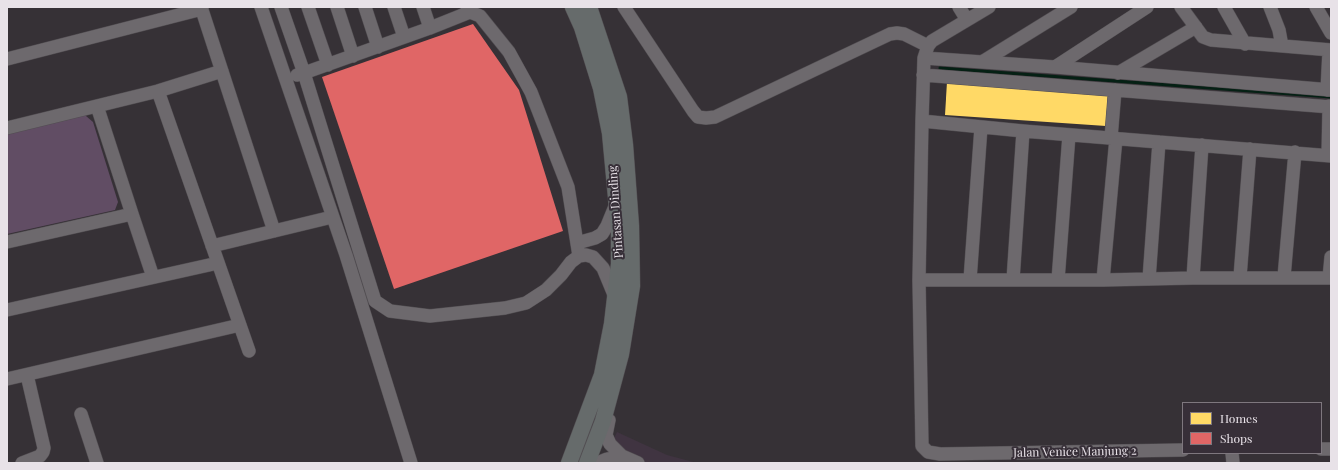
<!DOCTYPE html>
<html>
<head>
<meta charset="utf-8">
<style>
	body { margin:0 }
	#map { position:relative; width:1338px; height:470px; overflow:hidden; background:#363136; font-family:"Playfair Display",serif }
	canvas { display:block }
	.frame { position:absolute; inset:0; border:8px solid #e8e2e8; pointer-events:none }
	.legend { position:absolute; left:1182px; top:402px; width:140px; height:52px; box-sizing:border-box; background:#372f38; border:1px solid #7e777e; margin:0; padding:5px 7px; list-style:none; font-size:12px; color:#e8e2e8 }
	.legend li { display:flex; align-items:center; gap:8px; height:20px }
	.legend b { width:20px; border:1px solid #7e777e }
</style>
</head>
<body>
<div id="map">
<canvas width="1338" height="470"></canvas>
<div class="frame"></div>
<ul class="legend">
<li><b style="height:11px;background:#ffd966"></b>Homes</li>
<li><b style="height:11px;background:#e06666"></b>Shops</li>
</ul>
</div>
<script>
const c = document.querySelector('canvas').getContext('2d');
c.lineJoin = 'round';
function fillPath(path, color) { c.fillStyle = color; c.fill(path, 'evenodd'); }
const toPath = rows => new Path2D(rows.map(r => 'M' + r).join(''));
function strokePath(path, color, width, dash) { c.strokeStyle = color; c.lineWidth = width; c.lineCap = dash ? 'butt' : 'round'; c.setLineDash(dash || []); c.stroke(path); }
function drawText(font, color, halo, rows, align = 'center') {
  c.font = font + ' "Playfair Display",serif'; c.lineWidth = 4; c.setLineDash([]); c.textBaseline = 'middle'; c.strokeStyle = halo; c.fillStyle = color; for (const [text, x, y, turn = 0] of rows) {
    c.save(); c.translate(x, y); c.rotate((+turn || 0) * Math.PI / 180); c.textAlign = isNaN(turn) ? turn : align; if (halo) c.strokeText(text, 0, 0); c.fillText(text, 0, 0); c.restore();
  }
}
fillPath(toPath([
	[617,432,667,455,697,463,602,463]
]), '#403441');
fillPath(toPath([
	[80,114,86,116,93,122,118,202,115,210,7,234,7,132]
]), '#614d64');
fillPath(toPath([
	[947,82,1108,94,1106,126,945,115]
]), '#ffd966');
fillPath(toPath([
	[473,24,519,90,563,231,394,289,322,77]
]), '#e06666');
strokePath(toPath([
	[940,68,1331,97]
]), '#052014', 3);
const minor = toPath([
	[201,7,274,231],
	[261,7,346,255,411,463],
	[281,7,304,73,297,75],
	[308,7,328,65],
	[337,7,353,56],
	[365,7,378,47],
	[394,7,404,37],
	[423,7,430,28],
	[467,7,470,12,480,16,509,52,531,92,568,187,579,256],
	[624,7,693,111,698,117,706,118,715,117,890,34,897,33,904,34,928,46],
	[959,7,967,20],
	[989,7,932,41,928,46,924,58,922,121,919,280,922,446,928,452,940,454,1183,450],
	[1181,7,1203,37,1211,40,1331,50],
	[1224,7,1245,44],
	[1270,7,1279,30,1282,46],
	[1316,7,1331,33],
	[470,12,430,28,304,73,375,301,390,311,430,316,505,308,526,303,546,290,561,275,571,262,579,256,586,255,593,257,603,268,615,297],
	[924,58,1055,67,1331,90],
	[7,59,202,9],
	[982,62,1071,7],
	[1055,67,1147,7],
	[1118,73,1196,27],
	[923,75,1331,107],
	[1327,90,1329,50],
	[158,91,249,351],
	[97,106,132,214,153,277],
	[922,121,1023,131,1331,156],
	[7,128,158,91,222,71],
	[1111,138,1115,90],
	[1328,155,1329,106],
	[7,242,132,214],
	[577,243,595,238,602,234,607,226,616,204],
	[212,246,332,217],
	[1240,277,1250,149],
	[1284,277,1295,152],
	[1193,278,1202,145],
	[1329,278,1331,257],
	[1149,279,1159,142],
	[919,280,1103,280,1193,278,1331,278],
	[970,280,981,127],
	[1013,280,1023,131],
	[1058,280,1069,135],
	[1103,280,1116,138],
	[7,310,218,263],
	[7,379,240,325],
	[81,414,97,463],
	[609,420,606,435,610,444,622,456,638,463],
	[1321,449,1331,449],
	[1232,453,1233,463],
	[22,463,40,456,43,452,44,448,27,375],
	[597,463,607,459,622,456]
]);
const major = toPath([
	[569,463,602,375,612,324,619,264,619,229,610,133,601,88,582,27,573,7],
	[587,463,603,421,621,354,632,286,631,226,625,145,619,97,589,7]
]);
strokePath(minor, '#524e52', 14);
strokePath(major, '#524e52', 17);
strokePath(minor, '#6d696d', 13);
strokePath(major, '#666b6b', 16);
drawText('12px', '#e8e2e8', '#372f38', [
	["Pintasan Dinding",616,212,-94],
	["Jalan Venice Manjung 2",1075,452,-1]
]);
</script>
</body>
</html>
